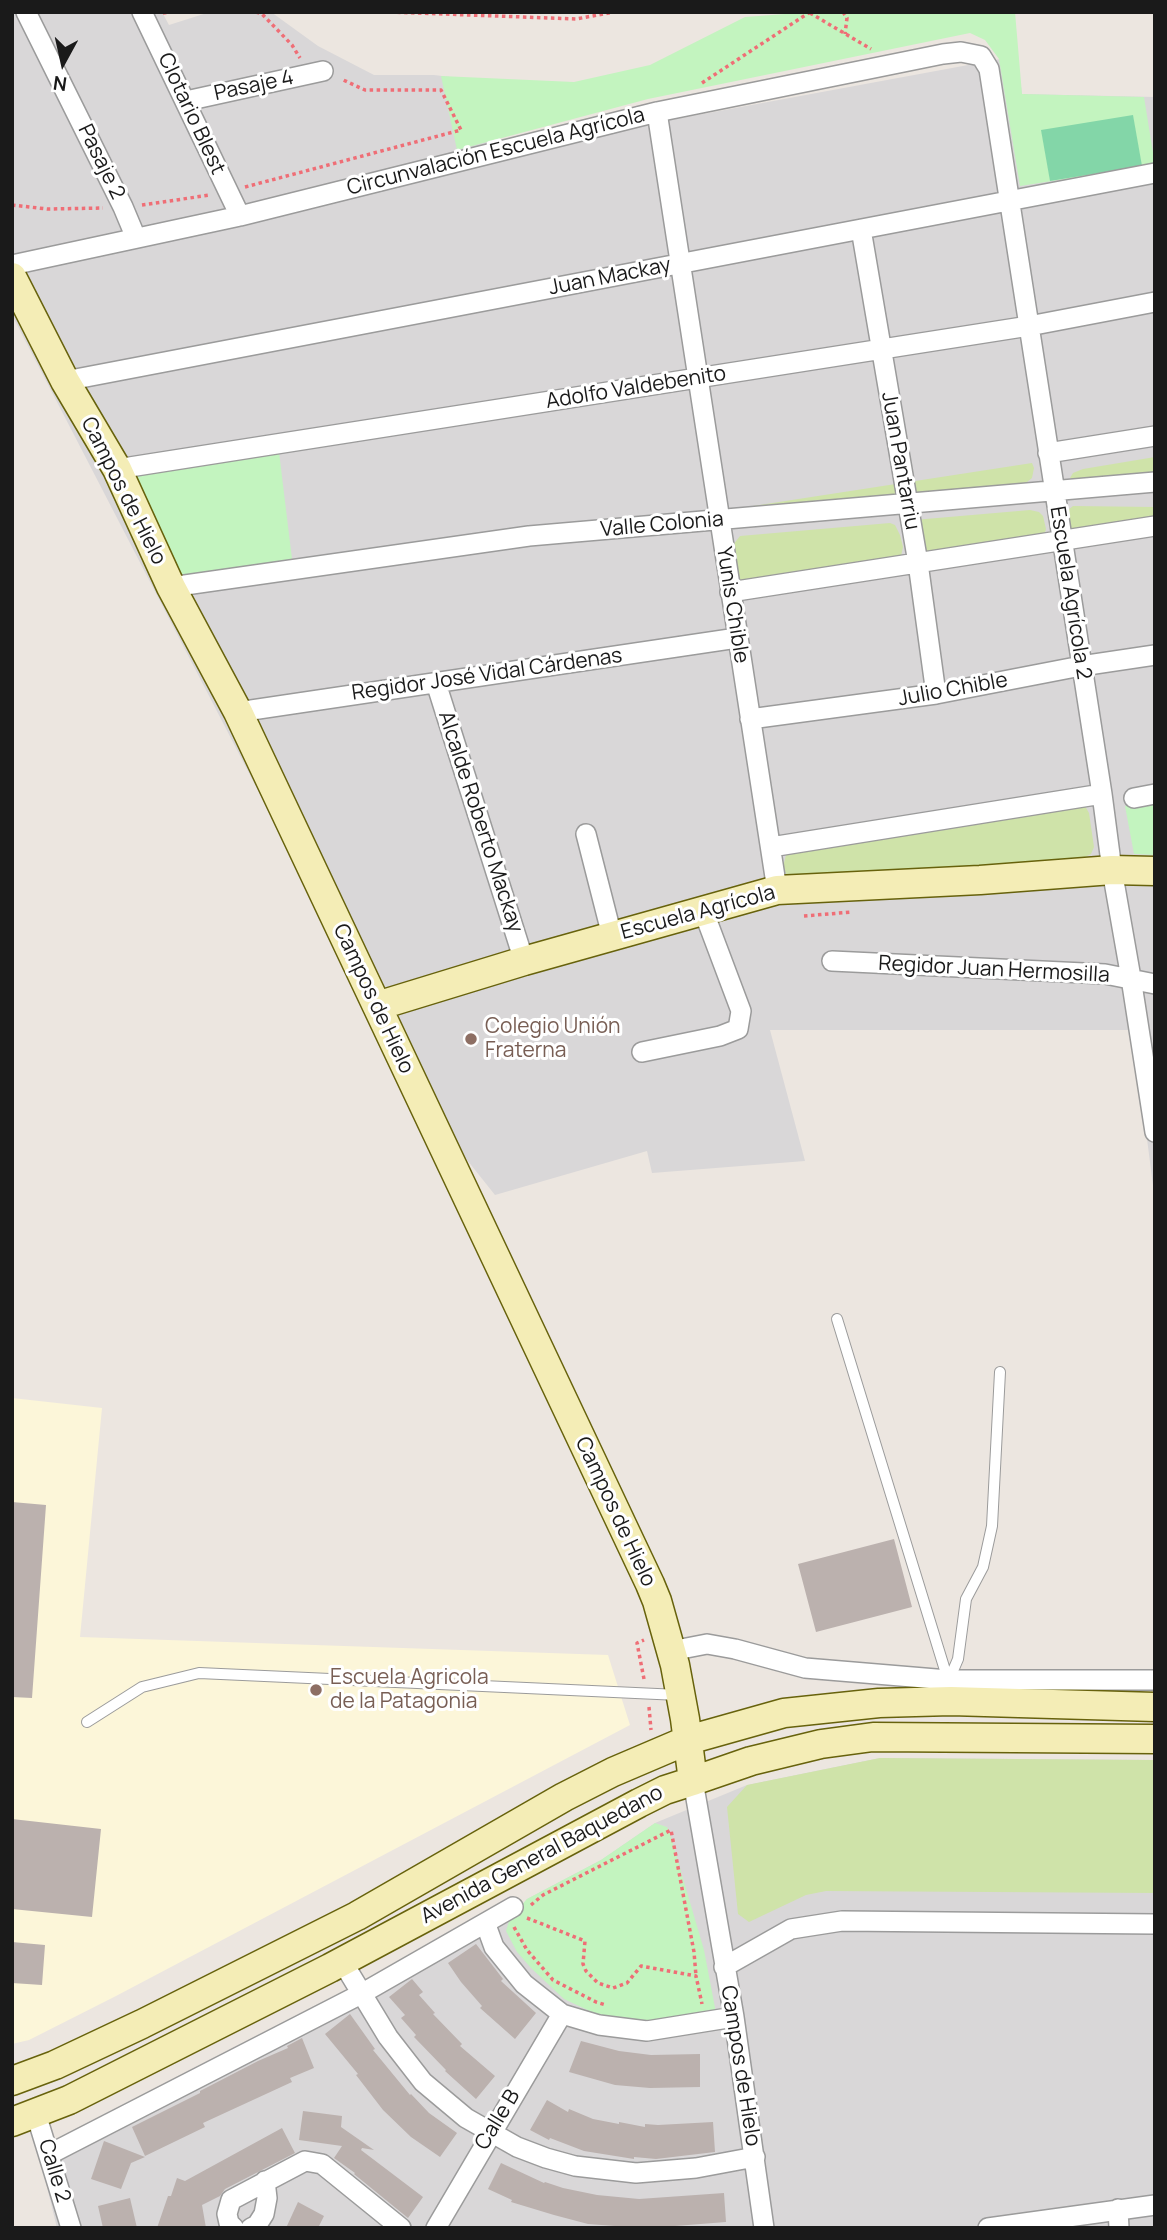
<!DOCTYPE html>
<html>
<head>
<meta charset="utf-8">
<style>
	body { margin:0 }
	#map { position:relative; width:1167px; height:2240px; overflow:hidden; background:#ece6e0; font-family:Manrope,sans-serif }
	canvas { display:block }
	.frame { position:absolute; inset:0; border:14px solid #1a1a1a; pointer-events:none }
	.north { position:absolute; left:28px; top:28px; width:70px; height:70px; -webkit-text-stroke:5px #fff; paint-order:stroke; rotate:188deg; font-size:19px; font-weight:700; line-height:28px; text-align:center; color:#1a1a1a }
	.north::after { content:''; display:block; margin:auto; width:24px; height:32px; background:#1a1a1a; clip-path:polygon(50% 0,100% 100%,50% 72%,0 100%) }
</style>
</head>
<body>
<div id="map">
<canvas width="1167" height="2240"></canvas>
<div class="frame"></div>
<div class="north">N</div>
</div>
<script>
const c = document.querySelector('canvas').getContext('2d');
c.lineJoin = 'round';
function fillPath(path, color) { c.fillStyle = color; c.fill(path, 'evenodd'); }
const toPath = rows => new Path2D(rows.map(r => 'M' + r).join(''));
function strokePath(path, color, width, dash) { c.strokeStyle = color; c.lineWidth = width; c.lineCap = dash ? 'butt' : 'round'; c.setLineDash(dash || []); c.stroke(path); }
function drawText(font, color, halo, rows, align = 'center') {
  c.font = font + ' Manrope,sans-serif'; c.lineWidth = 6; c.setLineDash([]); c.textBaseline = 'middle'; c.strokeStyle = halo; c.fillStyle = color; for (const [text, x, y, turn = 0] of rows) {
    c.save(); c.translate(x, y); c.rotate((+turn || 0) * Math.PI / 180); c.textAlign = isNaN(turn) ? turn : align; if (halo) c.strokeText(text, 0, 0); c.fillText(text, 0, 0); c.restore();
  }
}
fillPath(toPath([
	[12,12,162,12,169,25,210,12,271,12,318,46,374,75,434,75,475,80,497,152,1017,56,1022,94,1155,97,1155,1201,1133,1030,770,1030,805,1161,652,1173,647,1151,495,1195,416,1096,12,315],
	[880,1758,1155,1760,1155,2228,57,2228,43,2171,137,2111,510,1918,527,1899,601,1860,655,1823,747,1785]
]), '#d9d7d8');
fillPath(toPath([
	[12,1398,102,1408,80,1637,608,1655,630,1725,116,1996,29,2040,12,2044]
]), '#fcf6d9');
fillPath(toPath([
	[1155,457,1155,482,1080,481,1070,478,1073,473,1083,469],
	[1032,463,1034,468,1032,478,1022,486,760,508,740,508],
	[1073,506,1155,507,1155,519,1078,533,1069,529,1068,510],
	[1030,510,1039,512,1043,516,1046,529,1044,536,923,559,914,520],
	[890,523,895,525,900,535,903,547,901,556,739,582,733,545,740,536],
	[1085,806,1089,813,1094,847,1091,854,1083,858,798,881,787,876,783,867,786,855,801,850],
	[880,1758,1155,1760,1155,1893,826,1891,806,1895,749,1922,738,1914,727,1807,747,1785]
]), '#cfe3a9');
fillPath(toPath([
	[812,12,1015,12,1022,94,1144,97,1155,165,1020,186,999,59,985,40,970,33,648,99,457,150,441,76,574,82,650,65,745,17],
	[279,452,292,559,175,577,126,474],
	[1155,801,1155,855,1134,854,1125,806],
	[655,1823,667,1827,670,1834,704,1950,716,2013,688,2022,617,2021,594,2013,564,1999,531,1968,517,1952,506,1931,510,1918,527,1899,601,1860]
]), '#c3f4bf');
fillPath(toPath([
	[1133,115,1142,166,1050,181,1041,130]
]), '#83d6a8');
fillPath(toPath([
	[12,1502,46,1505,32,1698,12,1697],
	[894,1539,912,1607,816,1632,798,1564],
	[12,1819,101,1829,92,1917,12,1909],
	[12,1942,45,1945,42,1985,12,1983],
	[476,1944,503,1979,501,1981,536,2013,515,2039,480,2008,482,2006,461,1982,448,1963],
	[412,1979,423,1992,419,1995,435,2013,433,2014,462,2044,460,2046,495,2076,476,2099,445,2071,446,2070,414,2037,416,2035,401,2018,405,2015,389,1997],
	[350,2014,375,2049,373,2050,410,2095,411,2094,429,2113,457,2133,440,2157,411,2137,383,2110,356,2075,358,2074,325,2034],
	[302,2038,314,2068,290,2078,292,2082,203,2123,205,2127,145,2156,132,2127,200,2093,200,2091,258,2061,288,2048,287,2046],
	[581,2041,619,2051,651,2055,700,2054,700,2087,650,2088,615,2085,569,2072],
	[547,2100,568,2112,569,2109,593,2119,619,2124,619,2122,645,2127,645,2124,658,2125,713,2122,715,2152,656,2159,634,2157,634,2159,584,2151,550,2138,549,2140,530,2130],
	[303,2111,342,2116,341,2127,374,2150,362,2148,361,2150,423,2197,408,2218,354,2174,355,2173,334,2158,342,2146,299,2140],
	[282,2128,295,2153,225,2189,220,2196,202,2205,206,2228,157,2228,168,2196,171,2196,177,2178,185,2181],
	[104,2141,145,2157,131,2163,121,2189,91,2179],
	[501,2163,544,2183,545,2182,563,2188,597,2195,639,2199,724,2193,726,2222,650,2228,628,2227,588,2224,554,2215,511,2202,512,2200,488,2189],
	[130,2198,137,2228,103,2228,98,2206],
	[298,2202,324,2216,318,2228,286,2228]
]), '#bbb1ae');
const lane = toPath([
	[837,1319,948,1680],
	[949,1680,958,1659,966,1599,983,1567,992,1526,1000,1372],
	[87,1722,142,1687,199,1673,679,1695]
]);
const street = toPath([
	[26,12,123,207,136,238],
	[142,12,240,216],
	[186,101,323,71],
	[657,112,777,890],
	[861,229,918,563,936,694],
	[12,265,240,216,657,112,943,54,961,52,981,56,989,69,1102,794,1112,870,1131,978,1155,1132],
	[65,381,1155,173],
	[1048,453,1155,436],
	[117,469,1029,326,1155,302],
	[171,587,529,536,1155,482],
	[730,592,1155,526],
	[436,683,524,961],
	[238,712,737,638],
	[750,719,936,694,1081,666,1155,655],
	[1134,798,1155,794],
	[586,834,612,936],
	[771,847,1102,794],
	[832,961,1105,974,1155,984],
	[642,1052,720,1036,738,1029,741,1011,703,910],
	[671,1651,707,1644,735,1649,805,1668,948,1680,1155,1680],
	[693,1781,734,2017,764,2228],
	[486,1925,494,1947,524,1984,562,2014,599,2025,647,2031,734,2017],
	[342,1961,388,2037,423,2082,466,2118,517,2147,546,2158,575,2166,636,2173,696,2168,755,2157],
	[724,1967,791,1929,842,1921,1155,1924],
	[36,2114,71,2228],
	[50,2154,361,1994,513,1907],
	[1118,2209,1119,2228],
	[234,2228,229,2223,227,2214,231,2200,305,2161,322,2164,401,2228],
	[251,2228,257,2225,264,2214,267,2198,265,2181],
	[436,2228,562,2014],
	[988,2228,1155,2205]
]);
const secondary = toPath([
	[12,277,65,381,117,469,171,587,238,712,650,1584,657,1601,675,1665,685,1719,693,1781],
	[377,1006,524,961,777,890,980,880,1112,870,1155,871],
	[12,2081,55,2065,142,2024,357,1916,564,1797,613,1772,688,1740,784,1713,879,1703,951,1701,1155,1707],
	[12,2122,69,2100,330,1968,639,1803,665,1790,693,1781,751,1761,821,1744,873,1737,1155,1739]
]);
strokePath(lane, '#9b9b9b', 12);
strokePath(street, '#9b9b9b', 22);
strokePath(secondary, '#67620c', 31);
strokePath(toPath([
	[256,12,262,14,292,45,300,58],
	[390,12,576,19,614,12],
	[843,12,847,18,845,34],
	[163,13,172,12],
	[810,13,871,49],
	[702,83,810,12],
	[245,187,461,130,441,90,365,90,341,79],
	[12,205,47,209,103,208],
	[142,205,210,195],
	[804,916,852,912],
	[644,1679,637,1643,644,1640],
	[649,1707,651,1730],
	[531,1905,543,1895,671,1830,694,1952,696,1976],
	[527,1918,585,1941,583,1964,586,1971,598,1983,613,1988,627,1983,641,1966,696,1976,702,2004],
	[514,1927,527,1950,553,1980,596,2002,606,2005]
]), '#ef6e76', 3.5, [3.5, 3.5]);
strokePath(lane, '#fff', 10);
strokePath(street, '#fff', 19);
strokePath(secondary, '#f4edb6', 28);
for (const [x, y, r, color] of [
	[471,1039,7,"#8d6e63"],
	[316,1690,7,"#8d6e63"]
]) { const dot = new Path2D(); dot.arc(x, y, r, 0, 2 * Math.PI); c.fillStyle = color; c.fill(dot); strokePath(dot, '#fff', 2.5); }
drawText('21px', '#1a1a1a', '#fff', [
	["Pasaje 4",254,86,-12],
	["Clotario Blest",191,114,65],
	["Circunvalación Escuela Agrícola",496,152,-14],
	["Pasaje 2",101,162,64],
	["Juan Mackay",610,277,-11],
	["Adolfo Valdebenito",636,388,-9],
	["Juan Pantarriu",900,461,80],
	["Campos de Hielo",123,491,63],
	["Valle Colonia",662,525,-5],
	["Escuela Agrícola 2",1070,593,81],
	["Yunis Chible",732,605,81],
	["Regidor José Vidal Cárdenas",487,675,-8],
	["Julio Chible",953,690,-10],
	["Alcalde Roberto Mackay",480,822,72],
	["Escuela Agrícola",698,913,-15],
	["Regidor Juan Hermosilla",994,970,3],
	["Campos de Hielo",373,999,65],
	["Campos de Hielo",615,1512,65],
	["Avenida General Baquedano",542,1855,-28],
	["Campos de Hielo",740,2066,81],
	["Calle B",498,2120,-59],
	["Calle 2",54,2171,73]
]);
drawText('21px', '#785e54', '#fff', [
	["Colegio Unión",485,1027],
	["Fraterna",485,1051],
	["Escuela Agricola",330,1678],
	["de la Patagonia",330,1702]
], 'left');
</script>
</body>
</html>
